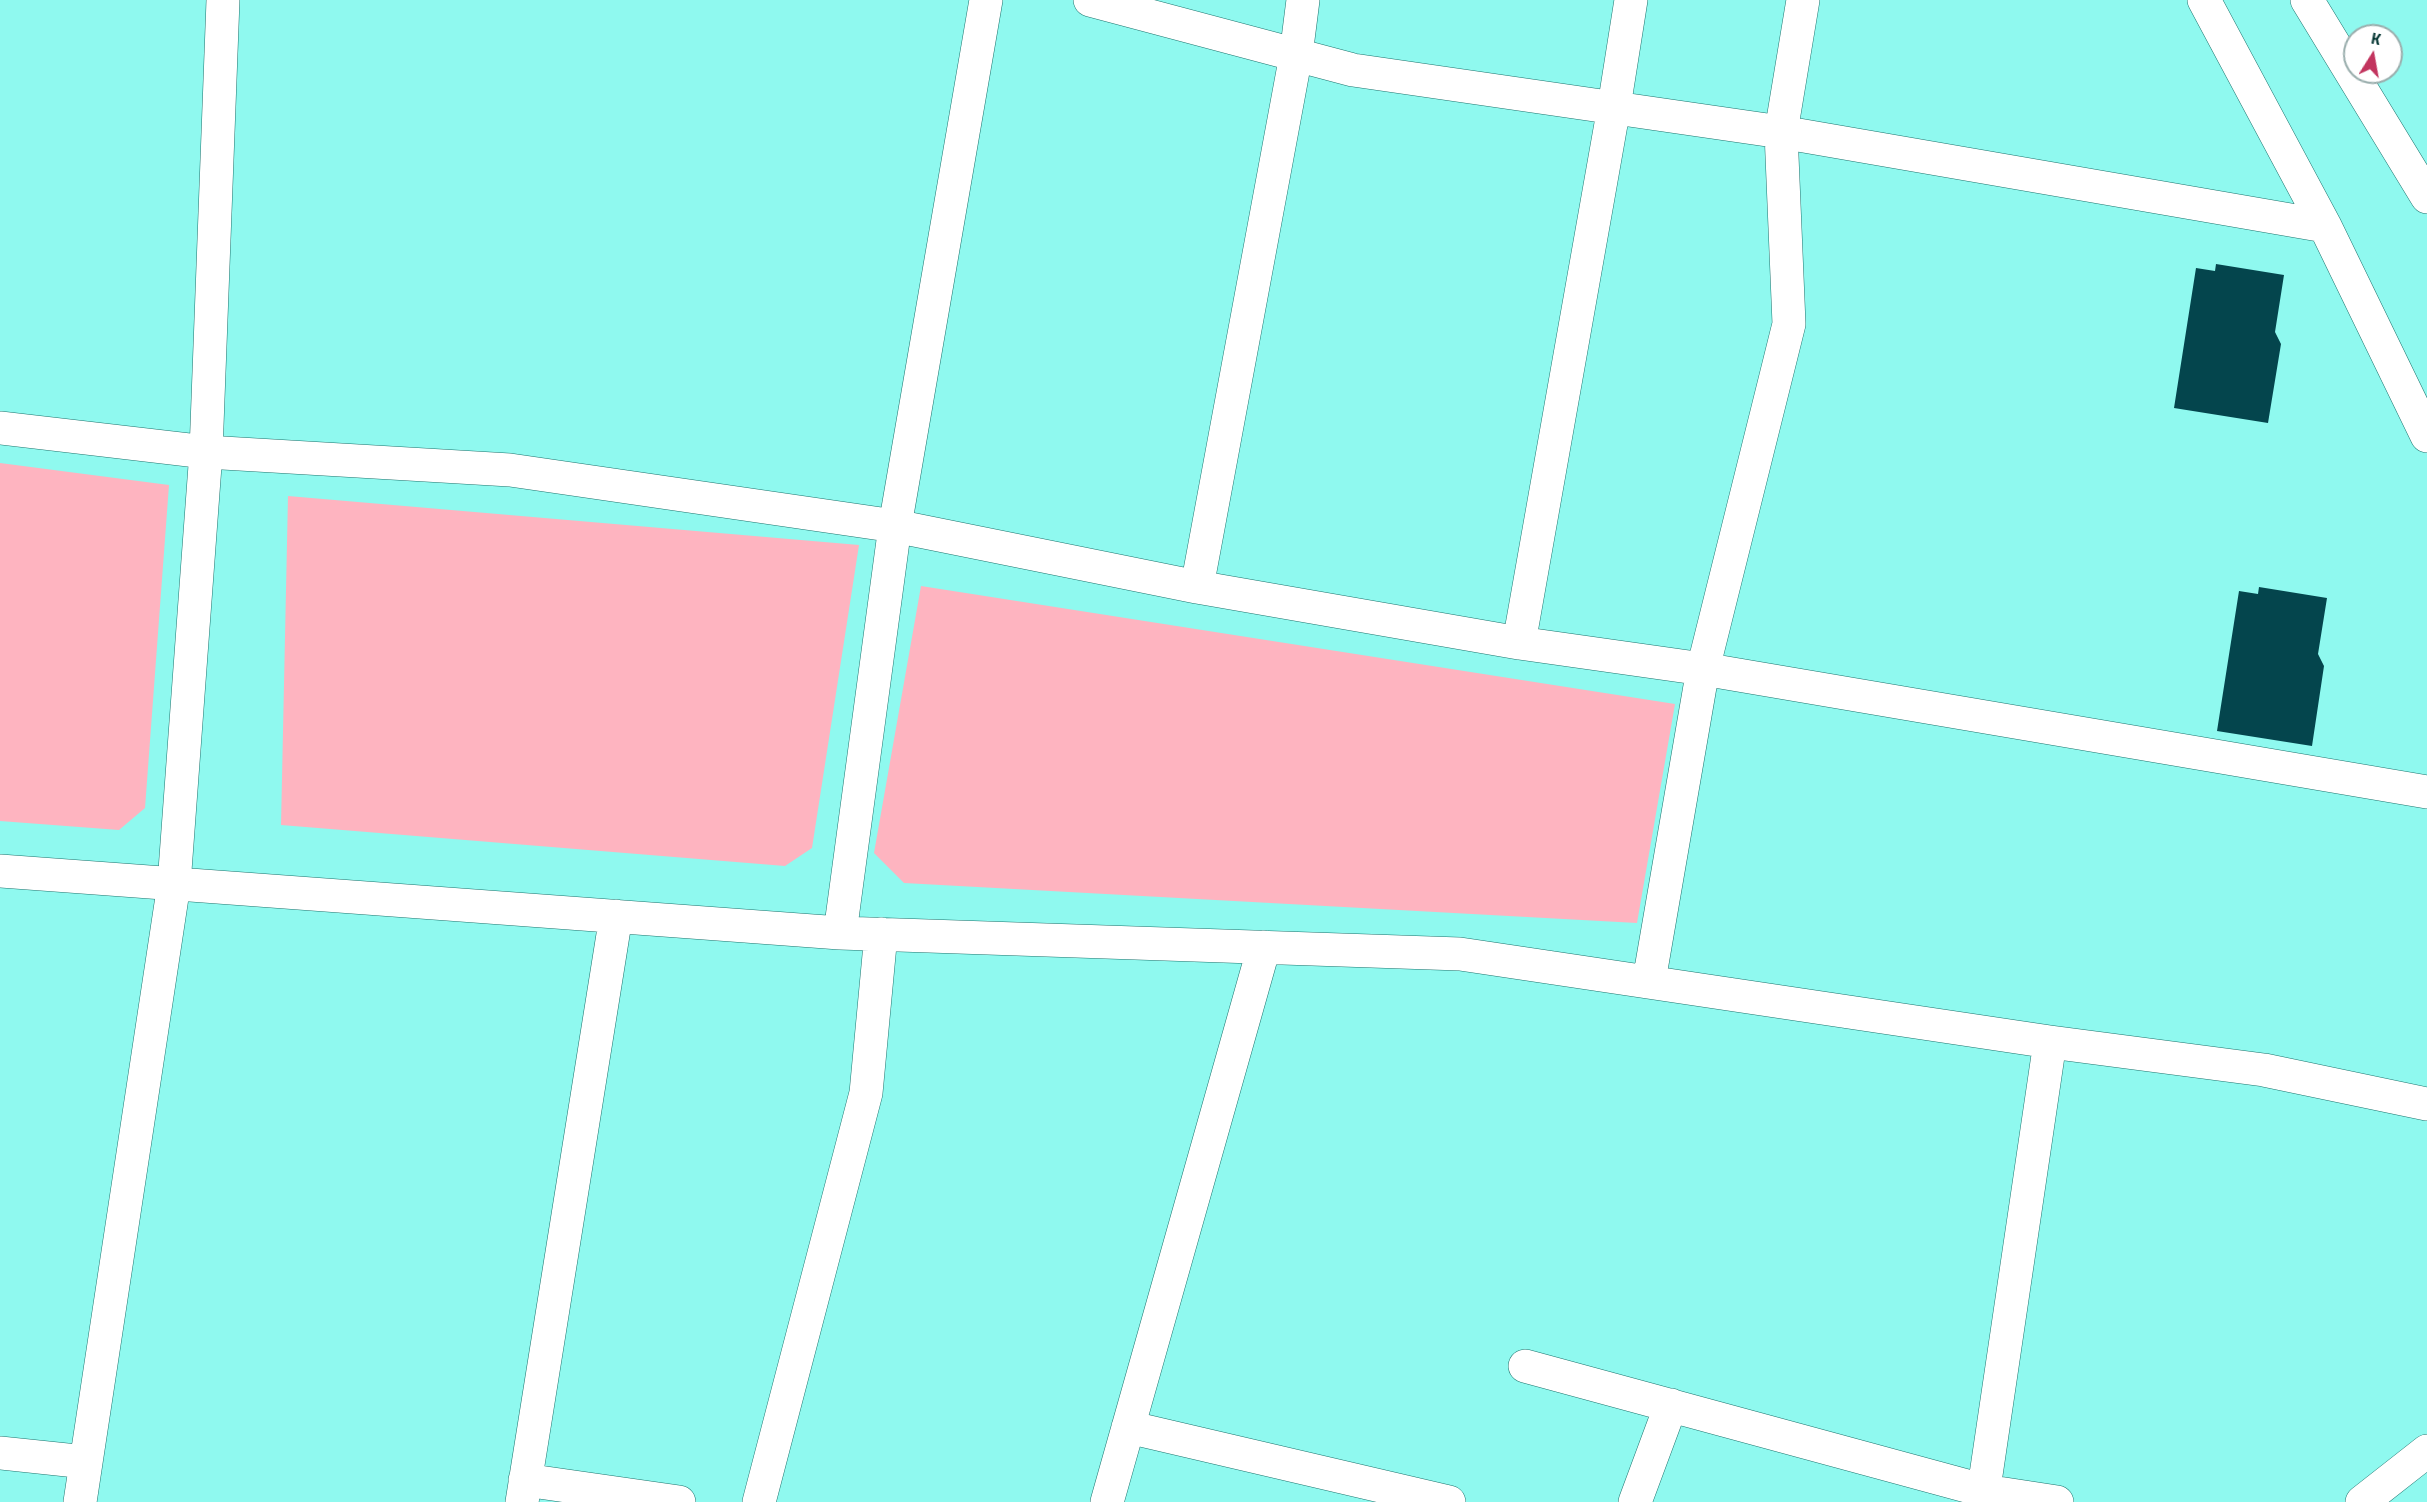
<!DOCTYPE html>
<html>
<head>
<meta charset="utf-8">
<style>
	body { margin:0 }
	#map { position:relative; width:2427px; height:1502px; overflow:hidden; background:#8ff9ef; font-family:"Titillium Web",sans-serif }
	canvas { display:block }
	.north { position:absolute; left:2343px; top:24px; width:60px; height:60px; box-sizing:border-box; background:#fff; border:2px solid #9aaead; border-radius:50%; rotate:11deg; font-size:16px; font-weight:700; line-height:24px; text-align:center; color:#023431 }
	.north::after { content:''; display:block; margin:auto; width:21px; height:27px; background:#c2345e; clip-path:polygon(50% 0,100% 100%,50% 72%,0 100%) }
</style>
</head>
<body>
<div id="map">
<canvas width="2427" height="1502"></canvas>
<div class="north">K</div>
</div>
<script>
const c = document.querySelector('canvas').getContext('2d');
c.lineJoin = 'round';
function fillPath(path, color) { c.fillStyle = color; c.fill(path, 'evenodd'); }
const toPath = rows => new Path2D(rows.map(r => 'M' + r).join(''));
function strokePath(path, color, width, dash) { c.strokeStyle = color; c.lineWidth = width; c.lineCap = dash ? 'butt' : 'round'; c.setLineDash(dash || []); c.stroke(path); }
fillPath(toPath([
	[0,463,169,485,145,808,119,830,0,821],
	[288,496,859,545,812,848,785,866,281,825],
	[921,586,1675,704,1637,923,904,883,874,853]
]), '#feb4c0');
fillPath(toPath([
	[2216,264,2284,275,2275,332,2281,344,2268,423,2174,408,2196,268,2215,271],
	[2259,587,2327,598,2318,654,2324,666,2312,746,2217,731,2239,591,2258,594]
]), '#04454d');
const minor = toPath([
	[1090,0,1353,70,1781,132,2325,226],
	[2204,0,2325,226,2427,436],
	[2307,0,2427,197],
	[0,428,206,452,510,470,895,526,1197,587,1519,643,1703,669,2427,792],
	[1197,587,1296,55,1303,0],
	[1519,643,1614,107,1631,0],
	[0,871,840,933,1460,954,2050,1042,2264,1070,2427,1104],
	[840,933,895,526,986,0],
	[1649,981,1703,669,1789,324,1781,132,1803,0],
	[1525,1366,1985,1491,2057,1502],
	[1128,1427,1449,1502],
	[0,1453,86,1462],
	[525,1480,679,1502],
	[80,1502,174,884,206,452,223,0],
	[522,1502,616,916],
	[759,1502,866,1093,881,934],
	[1107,1502,1264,947],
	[1635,1502,1671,1405],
	[1982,1502,2050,1042],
	[2362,1502,2427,1451]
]);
strokePath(minor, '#1e756f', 34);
strokePath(minor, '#fff', 33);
</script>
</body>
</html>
